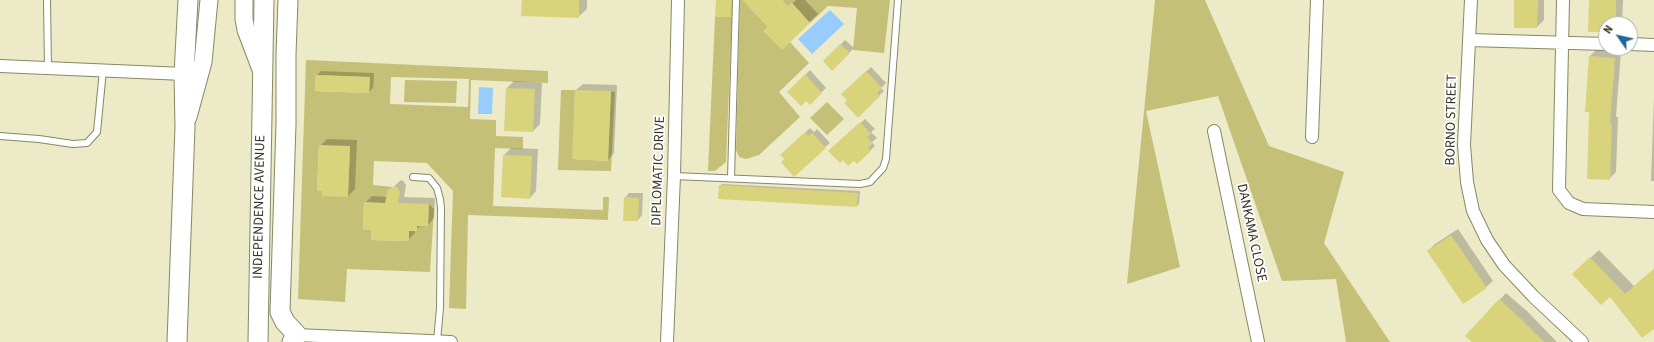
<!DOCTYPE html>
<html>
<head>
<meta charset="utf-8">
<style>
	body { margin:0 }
	#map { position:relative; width:1654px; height:342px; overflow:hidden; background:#eceac7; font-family:"Source Sans 3",sans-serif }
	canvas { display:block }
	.north { position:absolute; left:1598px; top:16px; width:40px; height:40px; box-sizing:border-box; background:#fff; border:1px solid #aeaea9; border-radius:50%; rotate:304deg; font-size:11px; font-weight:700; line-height:16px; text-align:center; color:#353527 }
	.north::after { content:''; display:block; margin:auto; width:14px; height:18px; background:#20669b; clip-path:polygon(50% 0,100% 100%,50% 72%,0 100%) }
</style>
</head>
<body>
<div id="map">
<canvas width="1654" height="342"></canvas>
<div class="north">N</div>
</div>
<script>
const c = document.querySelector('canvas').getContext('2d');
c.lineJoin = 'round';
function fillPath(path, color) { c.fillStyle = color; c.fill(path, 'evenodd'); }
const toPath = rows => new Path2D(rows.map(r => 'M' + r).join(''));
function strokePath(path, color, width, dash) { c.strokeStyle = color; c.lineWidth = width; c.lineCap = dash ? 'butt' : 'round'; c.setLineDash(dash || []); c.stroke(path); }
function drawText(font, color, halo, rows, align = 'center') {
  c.font = font + ' "Source Sans 3",sans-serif'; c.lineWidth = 3.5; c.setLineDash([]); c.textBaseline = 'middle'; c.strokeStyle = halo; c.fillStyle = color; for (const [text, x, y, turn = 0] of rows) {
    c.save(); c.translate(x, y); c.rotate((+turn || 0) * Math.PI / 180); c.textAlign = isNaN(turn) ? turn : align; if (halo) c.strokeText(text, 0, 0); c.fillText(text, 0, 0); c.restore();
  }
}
fillPath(toPath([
	[740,0,743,0,768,27,764,31,782,49,790,42,809,63,779,92,800,117,759,155,746,159,739,157,736,150],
	[782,0,890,0,884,53,853,50,857,8,828,6,810,23,792,3,788,7],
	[1155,0,1205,0,1269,146,1344,172,1324,243,1390,342,1346,342,1336,279,1282,281,1218,96,1146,111,1180,267,1127,284],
	[715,17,732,17,726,162,715,171,708,171],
	[306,60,548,71,548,83,471,80,470,119,496,120,496,136,523,137,523,149,495,148,493,206,603,210,603,197,609,197,608,220,468,215,466,309,449,308,453,191,427,163,374,161,373,185,393,187,388,190,389,203,364,203,363,230,371,230,371,240,409,241,409,231,417,231,417,226,428,226,429,204,434,209,430,272,347,269,345,302,298,299],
	[316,75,370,77,369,93,315,91],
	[391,77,469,79,468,107,390,104],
	[319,146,350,147,348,196,322,196,322,191,317,190],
	[405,80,457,81,456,103,404,102],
	[561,90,575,90,573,159,608,161,611,91,615,92,611,171,558,170],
	[827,102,844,119,827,135,810,118]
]), '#c4c077');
fillPath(toPath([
	[830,10,844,24,812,54,798,39],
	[479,87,493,88,492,114,478,114]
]), '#97ccfc');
fillPath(toPath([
	[523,0,587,0,587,9,578,17],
	[706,0,739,0,739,8,731,16,717,0],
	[796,0,805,0,818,14,782,48,765,30],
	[1515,0,1544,0,1544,20,1537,27],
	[1590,0,1623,0,1622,24,1606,24,1606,31],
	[845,40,854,48,832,69,824,61],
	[1597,49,1621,51,1616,117,1618,117,1616,172,1609,179,1590,56],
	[871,67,886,83,881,88,884,91,858,116,848,100,843,94],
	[810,70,826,88,810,103,806,99,788,92],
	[321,71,374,73,373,88,369,92,317,75],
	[514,81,542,83,540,124,533,131,507,88],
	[583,84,617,85,614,153,608,160,576,90],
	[1654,96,1654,181,1651,181],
	[865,119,875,129,871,132,877,138,872,142,875,146,857,163,854,159,843,159,834,147],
	[810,128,814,132,817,129,830,143,825,147,786,159,782,155],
	[327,139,357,140,355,189,348,196,320,146],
	[511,148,538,149,536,191,530,198,502,196,504,155],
	[401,180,403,181,406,185,404,197,435,198,434,218,428,225,422,225,415,230,415,233,408,240,372,229,365,203,372,196,387,197,389,191],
	[722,184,860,191,859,204,857,206,720,186],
	[629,193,643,193,642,215,638,220,625,198],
	[1458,229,1493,281,1486,287,1428,251,1435,244],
	[1599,250,1634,286,1654,269,1654,328,1610,296,1573,274],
	[1506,293,1528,312,1557,342,1474,342,1467,335]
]), '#0003');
fillPath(toPath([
	[522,0,579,0,579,18,521,16],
	[716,0,732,0,731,17,715,17],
	[743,0,782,0,788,7,792,3,810,23,782,50,764,30,768,27],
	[1514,0,1538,0,1537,28,1514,28],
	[1589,0,1616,0,1616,24,1606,24,1606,32,1588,32],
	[840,44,850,53,832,71,823,61],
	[1589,56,1615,58,1610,123,1612,123,1610,180,1587,179,1589,112,1585,112],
	[866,71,882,88,877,93,880,96,858,118,844,103,847,100,841,94],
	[805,74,822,93,810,105,806,101,801,106,787,92],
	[316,75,370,77,369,93,315,91],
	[506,88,535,89,533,132,504,131],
	[575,90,611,91,608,161,572,159],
	[860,122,871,134,867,137,873,143,868,147,871,151,857,164,854,161,848,166,843,160,840,163,828,151],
	[805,132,808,136,812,133,826,148,794,177,781,162,784,159,780,155],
	[319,145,350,146,348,197,322,196,322,191,317,190],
	[503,155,532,156,530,199,501,197],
	[719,185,858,193,857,207,718,199],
	[393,187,397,187,400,192,398,203,429,204,428,226,417,226,417,231,409,231,409,241,371,240,371,230,363,230,364,202,385,203,388,190],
	[624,197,639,198,638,221,623,221],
	[1451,235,1487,288,1463,304,1427,251],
	[1590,257,1625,294,1654,269,1654,329,1642,338,1610,297,1601,305,1572,274],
	[1499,299,1521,319,1544,342,1472,342,1465,336]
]), '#d9d37c');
const lane = toPath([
	[47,0,48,68],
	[0,136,39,139,73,144,87,143,97,132,103,70],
	[674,176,860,184,870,182,883,168,886,159,898,0],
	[413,177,429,178,437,188,440,199,441,208,440,308,437,341],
	[731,178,736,0]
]);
const street = toPath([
	[1471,0,1464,145,1467,182,1473,211,1487,240,1504,265,1534,297,1582,342],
	[1563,0,1559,190,1569,203,1583,209,1654,212],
	[1469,40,1606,44],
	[1630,44,1654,45],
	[0,66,184,74],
	[1214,131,1258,342],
	[1312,137,1317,0],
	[297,335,451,342],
	[667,342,674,176,678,0]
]);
const secondary = toPath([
	[244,0,244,19,246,30,262,72],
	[188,117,203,62,209,0]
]);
const primary = toPath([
	[288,0,286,54,286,124,280,312,285,322,297,335,292,342],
	[177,342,185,127,184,74,188,0],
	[258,342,264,0]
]);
strokePath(lane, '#888767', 8);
strokePath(street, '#888767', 14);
strokePath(secondary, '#888767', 19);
strokePath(primary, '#888767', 21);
strokePath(lane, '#fff', 6);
strokePath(street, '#fff', 12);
strokePath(secondary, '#fff', 17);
strokePath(primary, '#fff', 19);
drawText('14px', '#353527', '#fff', [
	["BORNO STREET",1452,120,-89],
	["DIPLOMATIC DRIVE",659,171,-88],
	["INDEPENDENCE AVENUE",260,207,-89],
	["DANKAMA CLOSE",1251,233,78]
]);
</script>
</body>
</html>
